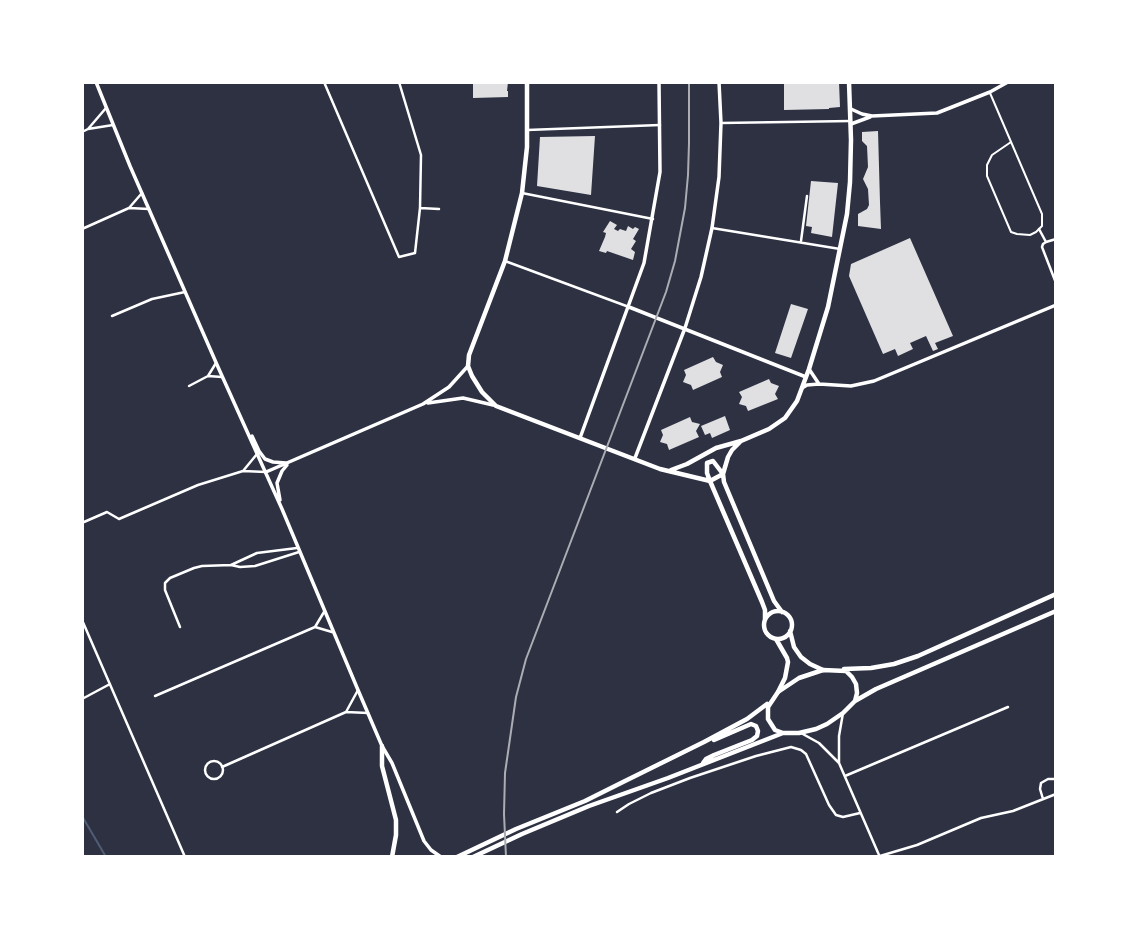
<!DOCTYPE html>
<html>
<head>
<meta charset="utf-8">
<style>
	body { margin:0 }
	#map { position:relative; width:1138px; height:939px; overflow:hidden; background:#2d3142; font-family:"Source Sans 3",sans-serif }
	canvas { display:block }
	.frame { position:absolute; inset:0; border:84px solid #fff; pointer-events:none }
</style>
</head>
<body>
<div id="map">
<canvas width="1138" height="939"></canvas>
<div class="frame"></div>
</div>
<script>
const c = document.querySelector('canvas').getContext('2d');
c.lineJoin = 'round';
const toPath = rows => new Path2D(rows.map(r => 'M' + r).join(''));
function strokePath(path, color, width, dash) { c.strokeStyle = color; c.lineWidth = width; c.lineCap = dash ? 'butt' : 'round'; c.setLineDash(dash || []); c.stroke(path); }
function fillPath(path, color) { c.fillStyle = color; c.fill(path, 'evenodd'); }
strokePath(toPath([
	[82,816,106,857]
]), '#4f5d75', 2);
fillPath(toPath([
	[508,82,507,91,508,91,508,97,473,98,473,83],
	[784,82,839,82,840,107,829,108,829,109,784,110],
	[878,131,880,202,881,229,858,226,858,214,867,209,869,205,868,189,863,179,868,167,867,146,862,141,862,132],
	[595,136,591,195,537,186,540,137],
	[811,181,838,183,832,237,811,233,812,227,806,226],
	[610,221,617,225,614,229,618,231,620,229,626,231,628,226,633,229,635,227,639,229,633,239,636,241,631,249,635,252,633,260,607,251,606,253,599,251,605,237,606,233,603,232],
	[910,238,953,336,935,343,938,349,933,351,926,336,910,343,913,349,898,356,895,349,883,354,849,276,851,264],
	[791,304,808,309,791,358,775,353],
	[713,357,716,362,723,365,720,372,722,377,693,390,691,385,683,382,686,375,684,370],
	[769,379,771,383,779,386,775,394,778,399,748,411,746,406,739,404,742,397,739,392],
	[725,416,730,430,712,438,710,433,705,435,701,426],
	[690,417,692,422,700,424,696,431,699,437,669,450,667,444,660,442,663,435,661,430]
]), '#e0e0e3');
strokePath(toPath([
	[990,93,1042,214,1042,226,1036,232,1030,235,1017,234,1011,232,987,176,987,165,992,155,1011,142]
]), '#fff', 2);
strokePath(toPath([
	[324,82,399,257,415,253,420,208],
	[399,82,421,155,420,208,439,209],
	[721,123,851,121],
	[88,129,106,108],
	[527,130,660,125],
	[82,132,88,129,113,125],
	[522,193,653,219],
	[129,208,142,193],
	[712,228,840,249],
	[82,229,129,208,149,209],
	[1039,229,1046,242,1056,239],
	[801,241,807,196],
	[1046,242,1043,244,1042,247,1056,283],
	[505,261,629,307],
	[112,316,152,299,185,292],
	[208,376,216,363],
	[189,386,208,376,222,377],
	[243,471,257,454],
	[84,522,107,512,119,519,198,485,243,471,266,472],
	[231,565,257,553,297,548],
	[82,620,185,857],
	[180,627,165,590,165,583,170,578,194,568,202,566,231,565,240,567,255,566,299,552],
	[315,627,332,632],
	[155,696,315,627,324,612],
	[82,699,110,684],
	[346,712,358,690],
	[843,713,839,736,839,763,879,855],
	[801,733,819,743,839,763],
	'205 770a9 9 0 1 1 18 0a9 9 0 1 1-18 0Z',
	[222,767,346,712,368,713],
	[845,776,1008,707],
	[1043,799,1040,789,1041,783,1048,779,1056,779],
	[617,812,629,804,651,793,690,778,756,756,791,747,801,750,806,754,829,805,836,815,843,817,860,813],
	[880,856,917,845,981,818,1013,811,1056,794]
]), '#fff', 2.5);
strokePath(toPath([
	[96,82,130,166,218,367,282,509,358,690,382,746,392,763,424,841,431,850,441,857],
	[851,109,862,114,872,116,937,113,990,92,1008,82],
	[851,124,870,117],
	[629,307,806,377],
	[809,369,819,384],
	[802,388,807,385,819,384,851,386,874,381,1056,305],
	[428,403,463,398,493,405],
	[252,436,259,451,265,459,273,462,286,463],
	[580,438,644,263,660,172,659,82],
	[635,458,685,328,701,277,712,228,719,177,721,123,719,82],
	[266,472,423,404,449,387,468,366],
	[280,500,277,483,282,471,287,465]
]), '#fff', 3.5);
strokePath(toPath([
	[527,82,527,147,522,193,505,261,469,355,468,366,472,376,482,392,496,406,660,469,710,481,723,474],
	[740,442,732,450,728,457,723,474,724,482,774,601,782,612],
	[671,470,687,464,716,448,741,441,769,429,785,418,797,401,809,369,828,307,847,214,850,182,851,140,849,82],
	[723,474,713,461,707,463,707,473,710,481,762,602,765,610,765,620],
	'764 625a14 14 0 1 1 28 0a14 14 0 1 1-28 0Z',
	[790,631,794,647,801,657,810,664,823,670],
	[776,639,787,658,788,662,785,678,778,692]
]), '#fff', 4.5);
strokePath(toPath([
	[844,669,871,668,894,664,918,656,1056,594],
	[855,701,857,693,856,684,852,677,846,671,823,670,799,678,778,692,768,707,768,719,775,730,783,733,799,733,816,729,827,724,843,713,855,701,876,689,1056,611],
	[382,746,382,766,396,820,396,835,392,857],
	[703,763,706,759,714,755,752,740,757,736,758,731,756,726,751,724,714,740],
	[457,857,516,829,585,801,623,782,704,742,747,719,767,704],
	[473,857,522,834,589,806,668,778,783,733]
]), '#fff', 4.5);
strokePath(toPath([
	[506,857,504,814,505,773,516,697,526,659,666,292,675,261,685,208,688,175,689,143,689,82]
]), '#abadb3', 2);
</script>
</body>
</html>
